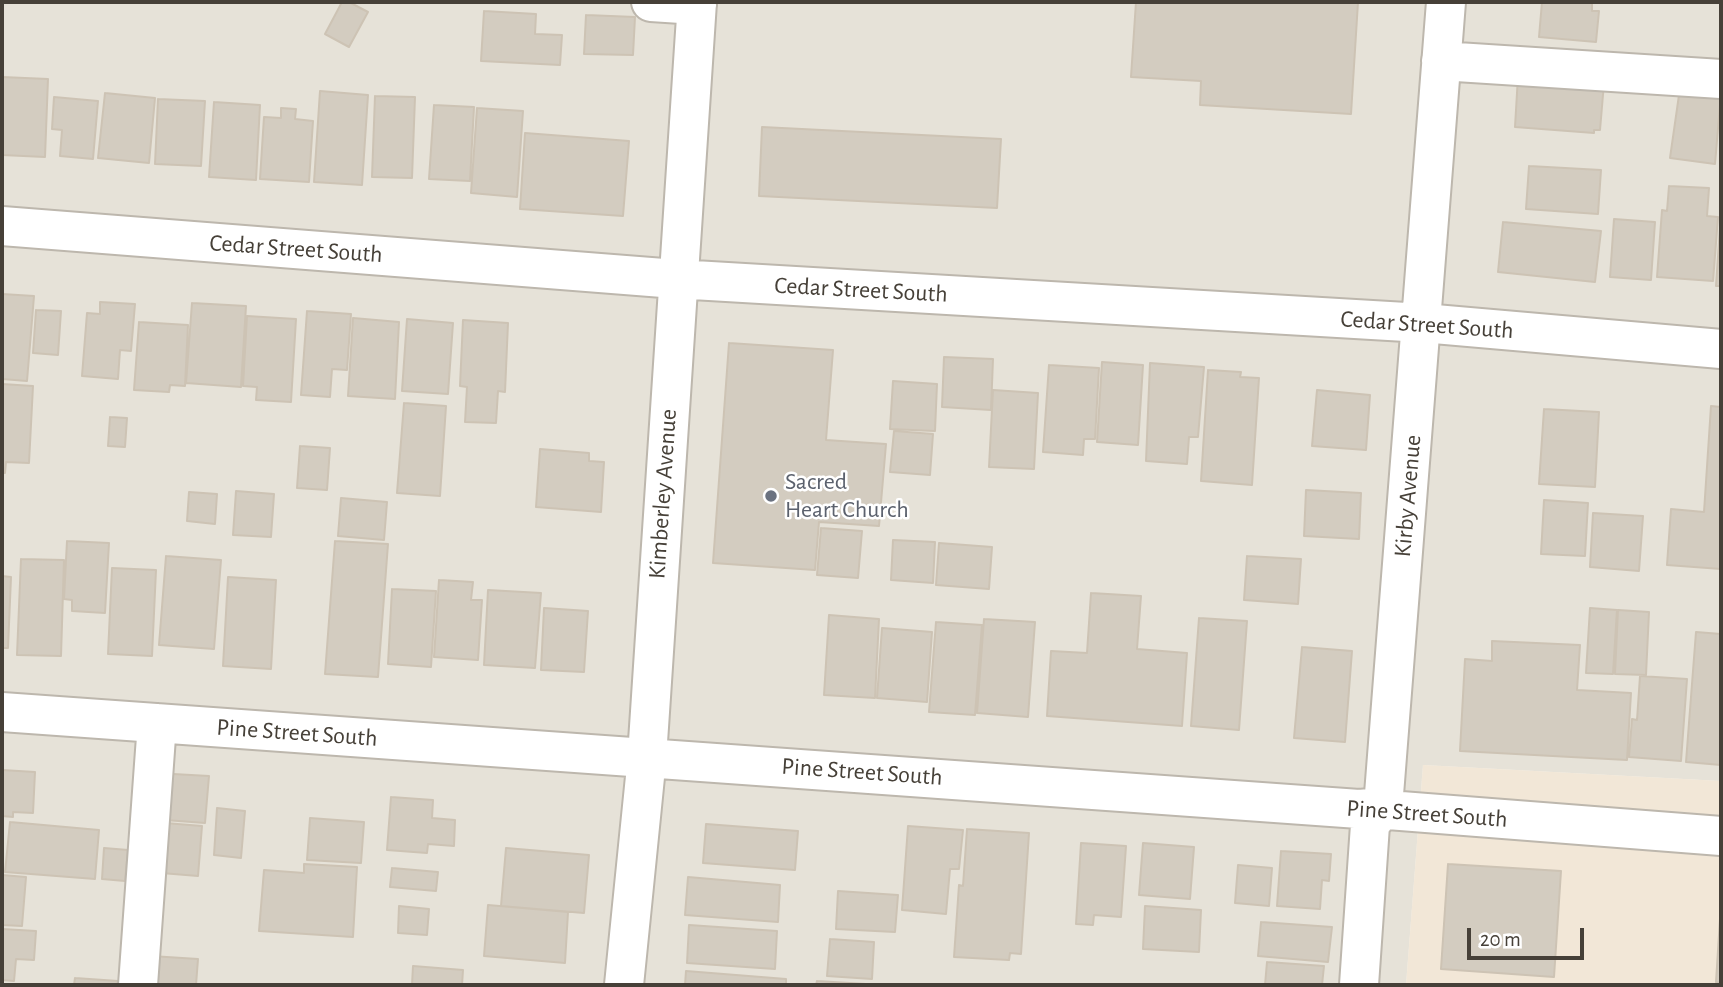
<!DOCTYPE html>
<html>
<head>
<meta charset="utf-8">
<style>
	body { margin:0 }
	#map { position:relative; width:1723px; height:987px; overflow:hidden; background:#f3f0e9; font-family:"Alegreya Sans",sans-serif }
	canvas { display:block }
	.frame { position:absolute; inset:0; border:4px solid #464038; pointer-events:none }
	.scale { position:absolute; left:1467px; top:928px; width:117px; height:32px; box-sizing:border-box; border:4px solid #464038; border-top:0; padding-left:9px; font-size:21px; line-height:24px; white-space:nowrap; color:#464038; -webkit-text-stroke:5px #fff; paint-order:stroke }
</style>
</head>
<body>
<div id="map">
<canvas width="1723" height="987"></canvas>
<div class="frame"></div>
<div class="scale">20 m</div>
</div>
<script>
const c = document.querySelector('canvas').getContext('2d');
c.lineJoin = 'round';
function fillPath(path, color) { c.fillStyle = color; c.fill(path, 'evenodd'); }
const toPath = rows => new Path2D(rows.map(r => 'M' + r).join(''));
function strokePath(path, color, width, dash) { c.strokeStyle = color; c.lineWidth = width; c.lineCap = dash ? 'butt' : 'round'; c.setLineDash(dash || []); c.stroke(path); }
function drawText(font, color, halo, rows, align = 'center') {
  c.font = font + ' "Alegreya Sans",sans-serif'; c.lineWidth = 5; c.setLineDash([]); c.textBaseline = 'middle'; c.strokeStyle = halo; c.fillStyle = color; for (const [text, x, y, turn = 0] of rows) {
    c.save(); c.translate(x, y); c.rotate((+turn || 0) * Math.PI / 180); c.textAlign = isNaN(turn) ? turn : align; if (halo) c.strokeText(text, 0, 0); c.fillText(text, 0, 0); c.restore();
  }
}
fillPath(toPath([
	[2,2,1721,2,1721,781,1423,765,1406,985,2,985]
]), '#e6e2d8');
fillPath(toPath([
	[1423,765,1721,781,1721,985,1406,985]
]), '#f2e7d7');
const building = toPath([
	[342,2,349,2,368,12,349,47,325,34,342,2],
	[1136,2,1358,2,1351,114,1200,105,1201,81,1131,77,1136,2],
	[1542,2,1592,2,1592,11,1599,11,1596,42,1539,37,1542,2],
	[484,11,536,14,535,34,562,35,560,65,481,61,484,11],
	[586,15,635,17,633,55,584,54,586,15],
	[1518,76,1604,83,1600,130,1594,130,1594,133,1515,127,1518,76],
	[2,77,48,79,45,157,2,155,2,77],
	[1680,88,1721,93,1715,164,1670,158,1680,88],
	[320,91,368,95,362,185,314,182,320,91],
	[105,93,155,98,149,163,98,158,105,93],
	[375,96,415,97,412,178,372,177,375,96],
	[54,97,98,101,93,159,60,156,62,130,52,129,54,97],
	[158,99,205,101,201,166,155,164,158,99],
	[214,102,260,105,256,180,209,177,214,102],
	[434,105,474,107,470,181,429,179,434,105],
	[281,108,296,109,295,119,313,121,309,182,260,179,264,117,281,118,281,108],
	[477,108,523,111,517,197,471,193,477,108],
	[762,127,1001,139,997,208,759,196,762,127],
	[525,133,629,141,623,216,520,209,525,133],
	[1529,166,1601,170,1598,214,1526,209,1529,166],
	[1669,186,1709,188,1707,216,1718,217,1713,281,1657,277,1662,210,1667,211,1669,186],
	[1721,213,1721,286,1716,286,1721,213],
	[1614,219,1655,222,1651,280,1610,277,1614,219],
	[1503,222,1601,231,1595,282,1498,272,1503,222],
	[2,294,34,296,27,381,2,379,2,294],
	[100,302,135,304,131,351,120,350,118,379,82,376,87,313,100,314,100,302],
	[192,303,246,306,241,387,186,383,192,303],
	[36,310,61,311,58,355,33,353,36,310],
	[307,311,351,314,347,370,332,369,330,397,301,395,307,311],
	[247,316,296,319,291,402,256,400,257,387,243,386,247,316],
	[353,318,399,322,395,399,348,396,353,318],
	[407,319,453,323,448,394,402,391,407,319],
	[463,320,508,323,505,392,498,391,496,423,465,422,467,387,460,386,463,320],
	[139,322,188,325,185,386,170,385,169,392,134,390,139,322],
	[729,343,833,350,826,440,886,444,879,526,819,522,815,570,713,563,729,343],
	[944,357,993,359,991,410,942,407,944,357],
	[1102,362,1143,365,1138,445,1097,442,1102,362],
	[1150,363,1204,367,1198,437,1189,437,1187,464,1146,461,1150,363],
	[1049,365,1099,368,1095,439,1084,439,1083,455,1043,452,1049,365],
	[1208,370,1241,372,1240,377,1259,378,1252,485,1201,481,1208,370],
	[893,381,937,384,935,431,890,429,893,381],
	[2,384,33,386,29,463,6,462,5,473,2,473,2,384],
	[993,390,1038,393,1034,469,989,467,993,390],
	[1317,390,1370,395,1366,450,1312,446,1317,390],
	[404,403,446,406,440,496,397,493,404,403],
	[1711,406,1721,407,1721,569,1667,565,1671,509,1704,512,1711,406],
	[1544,409,1599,412,1595,487,1539,484,1544,409],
	[110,417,127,418,125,447,108,446,110,417],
	[894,431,933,434,930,475,890,472,894,431],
	[300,446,330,448,327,490,297,488,300,446],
	[540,449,589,453,589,461,604,462,601,512,536,507,540,449],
	[1306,490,1361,493,1359,539,1304,536,1306,490],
	[236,491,274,494,271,537,233,535,236,491],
	[189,492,217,494,215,524,187,521,189,492],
	[341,498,387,502,384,540,338,536,341,498],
	[1544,500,1588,503,1585,556,1541,554,1544,500],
	[1593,513,1643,516,1639,571,1590,567,1593,513],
	[821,528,862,531,858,578,817,575,821,528],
	[893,540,935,542,933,583,891,580,893,540],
	[67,541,109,543,105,613,72,611,72,600,64,599,67,541],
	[335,541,388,544,378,677,325,674,335,541],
	[939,543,992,547,989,589,936,585,939,543],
	[166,556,221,560,214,649,159,645,166,556],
	[1247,556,1301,559,1298,604,1244,600,1247,556],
	[21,559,64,560,61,656,17,655,21,559],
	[112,568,156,570,152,656,108,654,112,568],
	[2,576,11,577,8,648,2,648,2,576],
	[228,577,276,580,271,669,223,666,228,577],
	[439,580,473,582,471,600,482,600,478,660,434,657,439,580],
	[392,589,436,591,431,667,388,664,392,589],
	[488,590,541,593,535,668,484,665,488,590],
	[1091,593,1141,596,1137,649,1187,653,1182,726,1047,716,1051,651,1087,653,1091,593],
	[544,608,588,611,584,672,541,670,544,608],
	[1590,608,1617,610,1613,674,1586,673,1590,608],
	[1618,610,1649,612,1646,675,1615,674,1618,610],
	[829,615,879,619,875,698,824,695,829,615],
	[1199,618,1247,621,1239,730,1191,726,1199,618],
	[984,619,1035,622,1028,717,977,713,984,619],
	[936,622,982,625,975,715,929,712,936,622],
	[882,628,932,632,927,702,877,698,882,628],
	[1696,632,1721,634,1721,765,1686,762,1696,632],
	[1492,641,1580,645,1577,690,1631,693,1627,760,1460,751,1465,659,1492,661,1492,641],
	[1302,647,1352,651,1345,742,1294,738,1302,647],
	[1640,676,1687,679,1681,761,1629,757,1632,719,1637,720,1640,676],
	[2,770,35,772,33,813,13,812,13,817,2,816,2,770],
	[155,773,209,776,205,823,152,819,155,773],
	[391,797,433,800,432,818,455,820,454,846,428,844,427,853,387,850,391,797],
	[217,808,245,811,241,858,214,855,217,808],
	[310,818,364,822,361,863,307,860,310,818],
	[10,822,99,830,95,879,5,872,10,822],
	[153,822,202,826,198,876,149,872,153,822],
	[706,824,798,831,795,870,703,863,706,824],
	[908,826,963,830,959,869,950,869,946,914,902,910,908,826],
	[967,829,1029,833,1021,954,1010,953,1009,960,954,957,959,885,963,886,967,829],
	[1081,843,1126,846,1121,917,1094,915,1093,925,1076,924,1081,843],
	[1143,843,1194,847,1190,899,1139,895,1143,843],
	[104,848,128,850,125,881,102,879,104,848],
	[506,848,589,855,584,913,501,906,506,848],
	[1281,851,1331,854,1329,881,1322,880,1320,909,1277,906,1281,851],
	[304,864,357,867,353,937,259,931,264,870,304,873,304,864],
	[1448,864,1561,871,1554,977,1441,969,1448,864],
	[1238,865,1272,868,1269,906,1235,903,1238,865],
	[392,868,438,872,436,891,390,887,392,868],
	[2,875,26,877,22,926,2,925,2,875],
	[688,877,780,885,778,922,685,915,688,877],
	[838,891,898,895,895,932,836,929,838,891],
	[1721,903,1721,983,1716,982,1721,903],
	[488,905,568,912,565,963,484,956,488,905],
	[399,906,429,909,427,935,398,933,399,906],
	[1145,906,1201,910,1199,952,1143,949,1145,906],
	[1261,922,1332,927,1328,962,1258,956,1261,922],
	[689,925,777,931,775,969,687,963,689,925],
	[2,929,36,931,34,960,16,959,14,981,2,980,2,929],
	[830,939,874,942,872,979,827,976,830,939],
	[151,956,198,959,196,985,148,985,151,956],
	[1267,962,1324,966,1322,985,1265,985,1267,962],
	[413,966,463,970,462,985,412,985,413,966],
	[686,971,786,979,786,985,685,985,686,971],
	[75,978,118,981,117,985,74,985,75,978],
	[817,981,882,985,816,985,817,981]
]);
fillPath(building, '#d3ccc0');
strokePath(building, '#cdc3b4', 2);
const minor = toPath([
	[651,2,697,5],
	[1441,61,1721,79],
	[2,226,676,279,1423,323,1721,349],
	[2,712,1359,809,1383,807,1388,810,1721,836],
	[138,985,157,723],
	[624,985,647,757,697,2],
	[1359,985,1370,825,1383,807,1446,2]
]);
strokePath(minor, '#bdb7ad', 42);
strokePath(minor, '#fff', 38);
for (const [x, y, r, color] of [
	[771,496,7,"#6b7280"]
]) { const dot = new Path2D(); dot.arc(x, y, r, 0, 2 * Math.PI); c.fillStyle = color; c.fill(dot); strokePath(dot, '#fff', 2.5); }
drawText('24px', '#464038', '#fff', [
	["Cedar Street South",296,249,4],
	["Cedar Street South",861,290,3],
	["Cedar Street South",1427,325,4],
	["Kimberley Avenue",663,494,-86],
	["Kirby Avenue",1408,496,-85],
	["Pine Street South",297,733,4],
	["Pine Street South",862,772,4],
	["Pine Street South",1427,814,4]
]);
drawText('24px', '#5b616d', '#fff', [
	["Sacred",785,482],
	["Heart Church",785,510]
], 'left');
</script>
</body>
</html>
